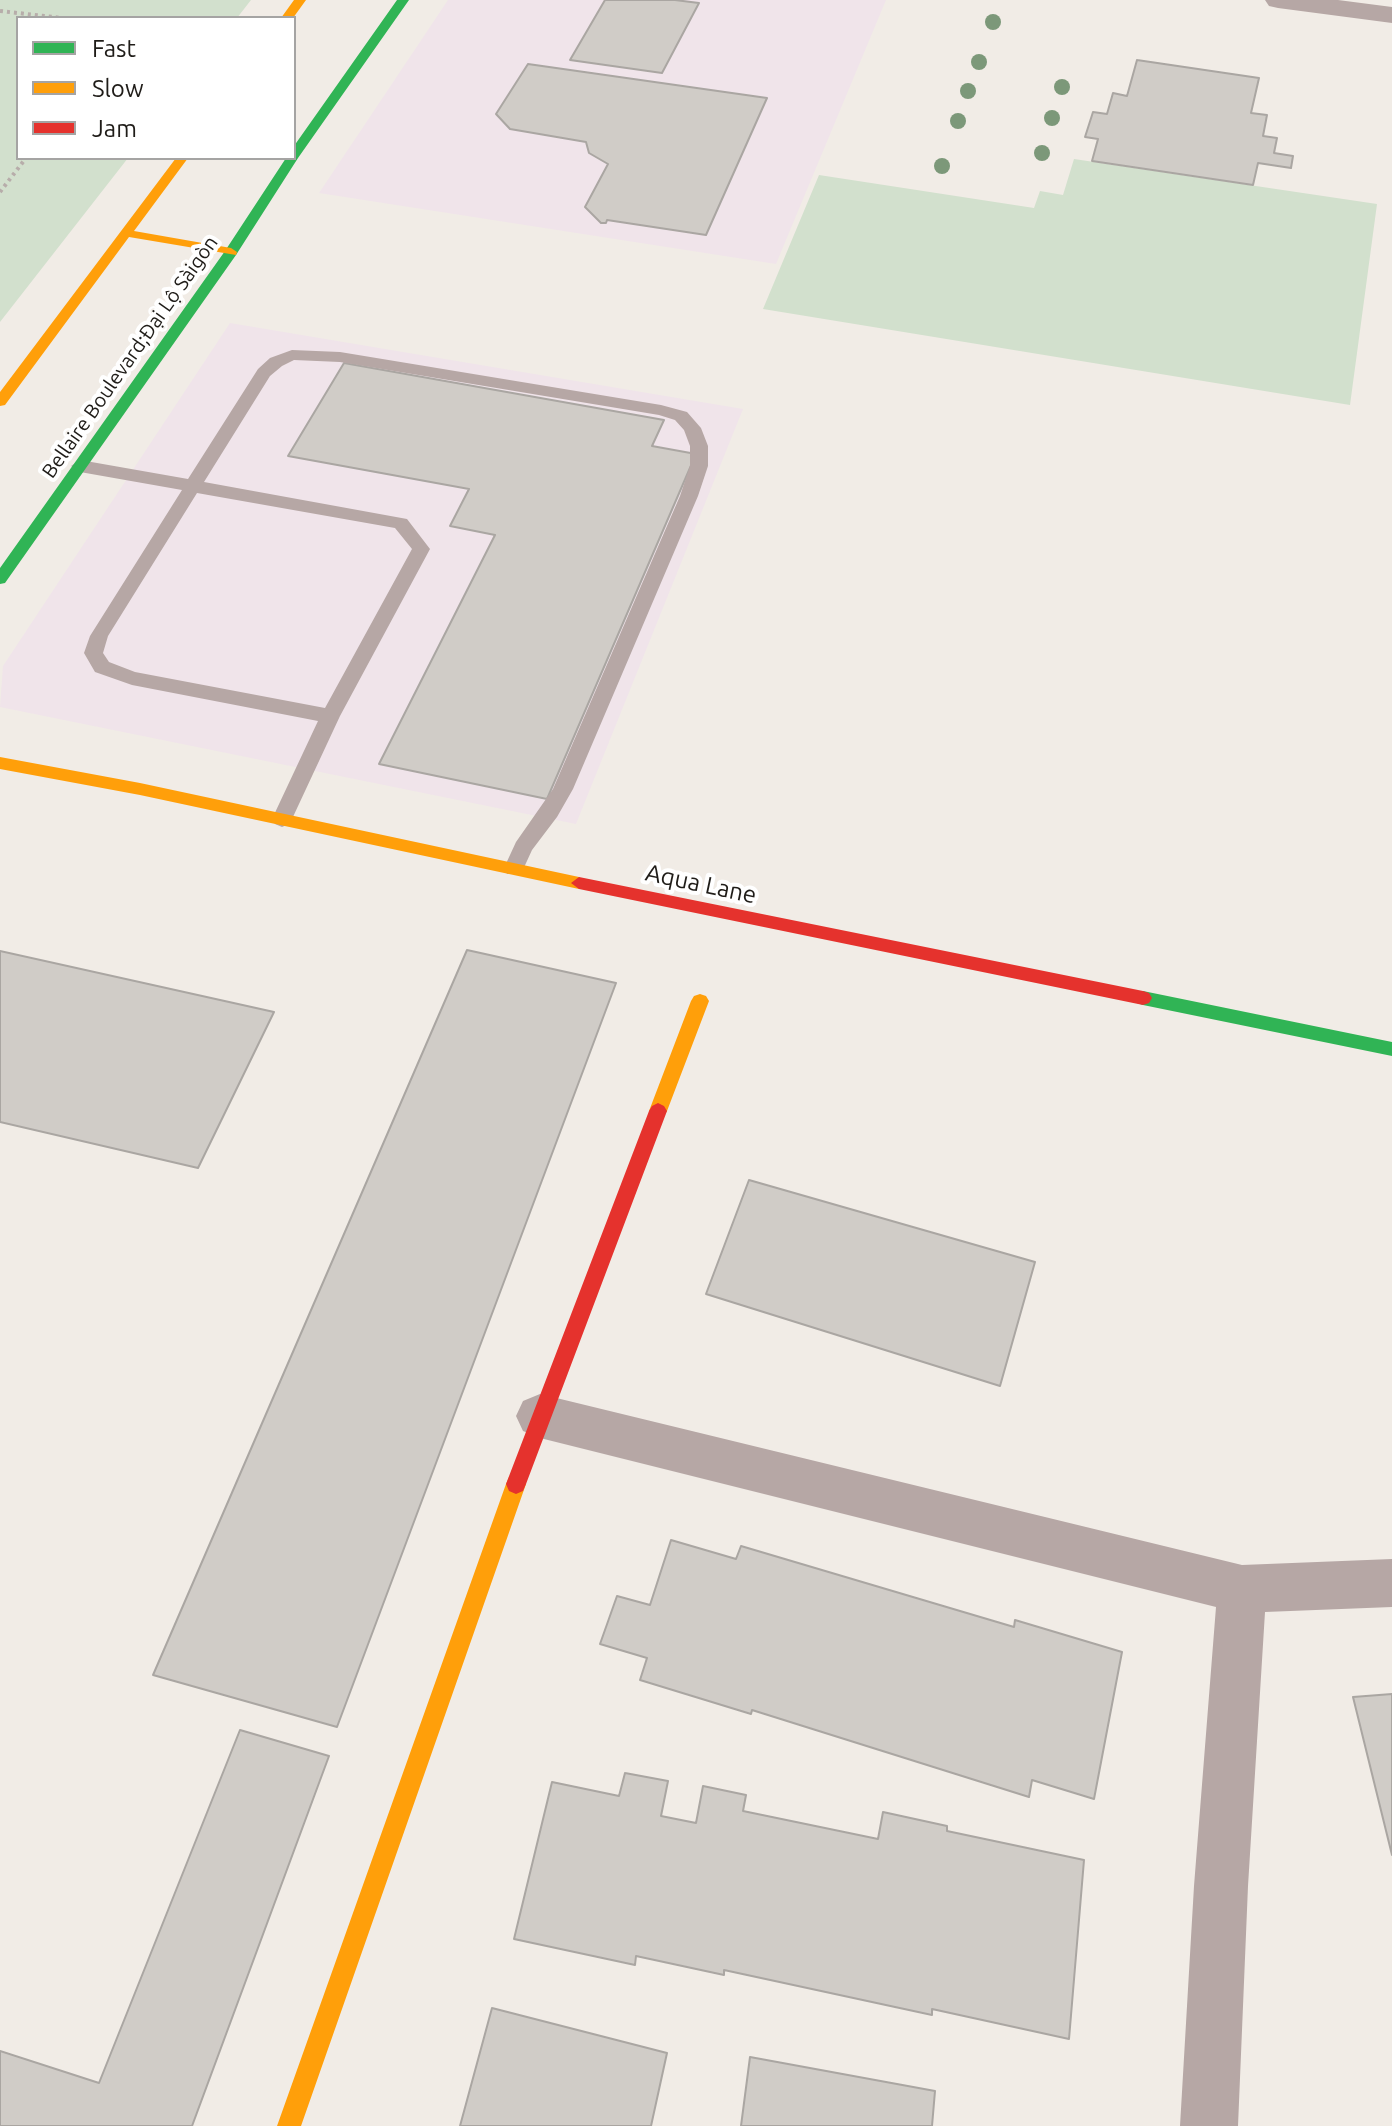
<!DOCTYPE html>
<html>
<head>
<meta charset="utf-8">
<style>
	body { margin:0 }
	#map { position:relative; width:1392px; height:2126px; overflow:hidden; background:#f1ece6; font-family:Ubuntu,sans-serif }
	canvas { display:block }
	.legend { position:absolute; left:16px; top:16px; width:280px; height:144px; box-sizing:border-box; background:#fff; border:2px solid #a5a4a3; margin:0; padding:10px 14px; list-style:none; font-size:24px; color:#1f1c18 }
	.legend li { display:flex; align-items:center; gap:16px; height:40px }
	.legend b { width:40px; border:2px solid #a5a4a3 }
</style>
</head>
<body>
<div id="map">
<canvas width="1392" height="2126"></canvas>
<ul class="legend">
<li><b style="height:10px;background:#30b455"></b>Fast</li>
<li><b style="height:10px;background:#ff9f0a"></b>Slow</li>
<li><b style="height:10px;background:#e5322d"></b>Jam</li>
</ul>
</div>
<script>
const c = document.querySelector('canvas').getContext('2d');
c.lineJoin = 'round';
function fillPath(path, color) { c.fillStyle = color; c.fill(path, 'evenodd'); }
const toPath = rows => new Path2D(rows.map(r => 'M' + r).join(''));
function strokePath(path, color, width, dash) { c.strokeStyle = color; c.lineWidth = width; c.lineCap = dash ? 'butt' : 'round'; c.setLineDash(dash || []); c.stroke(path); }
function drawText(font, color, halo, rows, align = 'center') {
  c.font = font + ' Ubuntu,sans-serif'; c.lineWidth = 8; c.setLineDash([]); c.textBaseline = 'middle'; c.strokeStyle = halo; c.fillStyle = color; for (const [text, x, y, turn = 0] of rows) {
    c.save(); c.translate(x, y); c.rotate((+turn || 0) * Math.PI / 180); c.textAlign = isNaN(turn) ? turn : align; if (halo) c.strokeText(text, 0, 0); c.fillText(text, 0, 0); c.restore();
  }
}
fillPath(toPath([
	[448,0,886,0,776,264,319,193],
	[230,323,743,409,576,824,0,707,3,666]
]), '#f0e4ea');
fillPath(toPath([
	[0,0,251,0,237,18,18,18,18,158,128,158,0,322],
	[1074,159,1377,204,1350,405,763,309,819,175,1034,208,1040,191,1063,195]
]), '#d2e0cd');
const building = toPath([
	[605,0,675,0,699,3,662,73,570,60,605,0],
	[1137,60,1259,78,1251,113,1267,115,1263,136,1277,138,1274,153,1293,156,1291,168,1258,163,1253,185,1092,161,1098,139,1085,137,1093,112,1107,114,1113,93,1127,96,1137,60],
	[528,64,767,98,706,235,607,220,606,223,601,223,585,207,608,164,589,153,586,142,510,129,496,114,528,64],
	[344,363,664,420,652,446,696,454,547,799,379,764,495,535,450,526,469,489,288,456,344,363],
	[467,950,616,983,337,1727,153,1675,467,950],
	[0,951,274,1012,198,1168,0,1122,0,951],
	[749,1180,1035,1262,1000,1386,706,1294,749,1180],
	[671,1540,736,1559,741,1546,1014,1627,1015,1620,1122,1652,1094,1799,1032,1780,1029,1797,752,1710,751,1714,640,1680,647,1658,600,1644,617,1596,650,1605,671,1540],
	[1392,1694,1392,1855,1353,1697,1392,1694],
	[240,1730,329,1756,192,2126,0,2126,0,2051,99,2083,240,1730],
	[625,1773,668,1781,661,1816,696,1823,703,1786,746,1795,743,1811,878,1839,883,1812,947,1826,947,1831,1084,1860,1069,2039,932,2009,932,2015,724,1970,724,1975,636,1956,635,1965,514,1939,552,1782,619,1796,625,1773],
	[492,2008,667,2053,651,2126,460,2126,492,2008],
	[750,2057,935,2091,932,2126,741,2126,750,2057]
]);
fillPath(building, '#d0ccc7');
strokePath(building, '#aaa6a2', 2);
strokePath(toPath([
	[0,11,62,18],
	[0,192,26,158]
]), '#b7adaa', 4, [3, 4]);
fillPath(toPath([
	[292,350,340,352,661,405,687,412,701,428,708,446,708,466,698,496,573,789,557,817,532,850,521,874,507,874,504,868,516,842,553,789,680,496,690,466,690,446,684,430,675,420,659,415,340,362,294,360,282,366,270,376,204,482,407,519,430,549,340,716,292,819,289,824,282,827,275,824,272,819,318,721,132,685,95,672,84,653,90,636,182,490,80,472,71,466,80,460,188,479,258,369,270,358,292,350],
	[197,493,395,528,412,549,325,708,135,672,109,662,103,653,108,636,197,493]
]), '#b6a7a5');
fillPath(toPath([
	[1265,0,1338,0,1392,7,1392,23,1278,8,1269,6,1265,0],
	[540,1394,1242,1565,1392,1559,1392,1607,1265,1612,1248,1886,1238,2126,1180,2126,1194,1886,1216,1607,540,1438,523,1431,516,1416,523,1401,540,1394]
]), '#b6a7a5');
fillPath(toPath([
	[397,0,409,0,298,158,236,255,5,583,0,584,0,568,225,251,286,158,294,158,294,146,397,0],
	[1143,991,1392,1042,1392,1056,1143,1005,1137,1003,1134,998,1137,993,1143,991]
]), '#30b455');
fillPath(toPath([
	[294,0,306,0,293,18,281,18,294,0],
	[176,158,188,158,134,231,231,248,237,252,236,255,129,237,5,405,0,406,0,392,176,158],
	[0,757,140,783,579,877,587,883,579,889,140,795,0,769,0,757],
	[700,994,706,996,709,1001,667,1111,664,1116,652,1116,649,1111,691,1001,694,996,700,994],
	[516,1474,523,1477,526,1484,301,2126,277,2126,506,1484,509,1477,516,1474]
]), '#ff9f0a');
fillPath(toPath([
	[579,877,1143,991,1149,993,1152,998,1149,1003,1143,1005,579,889,571,883,579,877],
	[658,1103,664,1106,667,1111,526,1484,523,1491,516,1494,509,1491,506,1484,649,1111,652,1106,658,1103]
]), '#e5322d');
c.fillStyle = '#7c9879';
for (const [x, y] of [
	[993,22],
	[979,62],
	[1062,87],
	[968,91],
	[1052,118],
	[958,121],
	[1042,153],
	[942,166]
]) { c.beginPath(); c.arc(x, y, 8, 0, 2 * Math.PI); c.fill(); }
drawText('20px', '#1f1c18', '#fff', [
	["Bellaire Boulevard;Đại Lộ Sàigòn",130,357,-55]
]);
drawText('24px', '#1f1c18', '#fff', [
	["Aqua Lane",701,884,12]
]);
</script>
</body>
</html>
